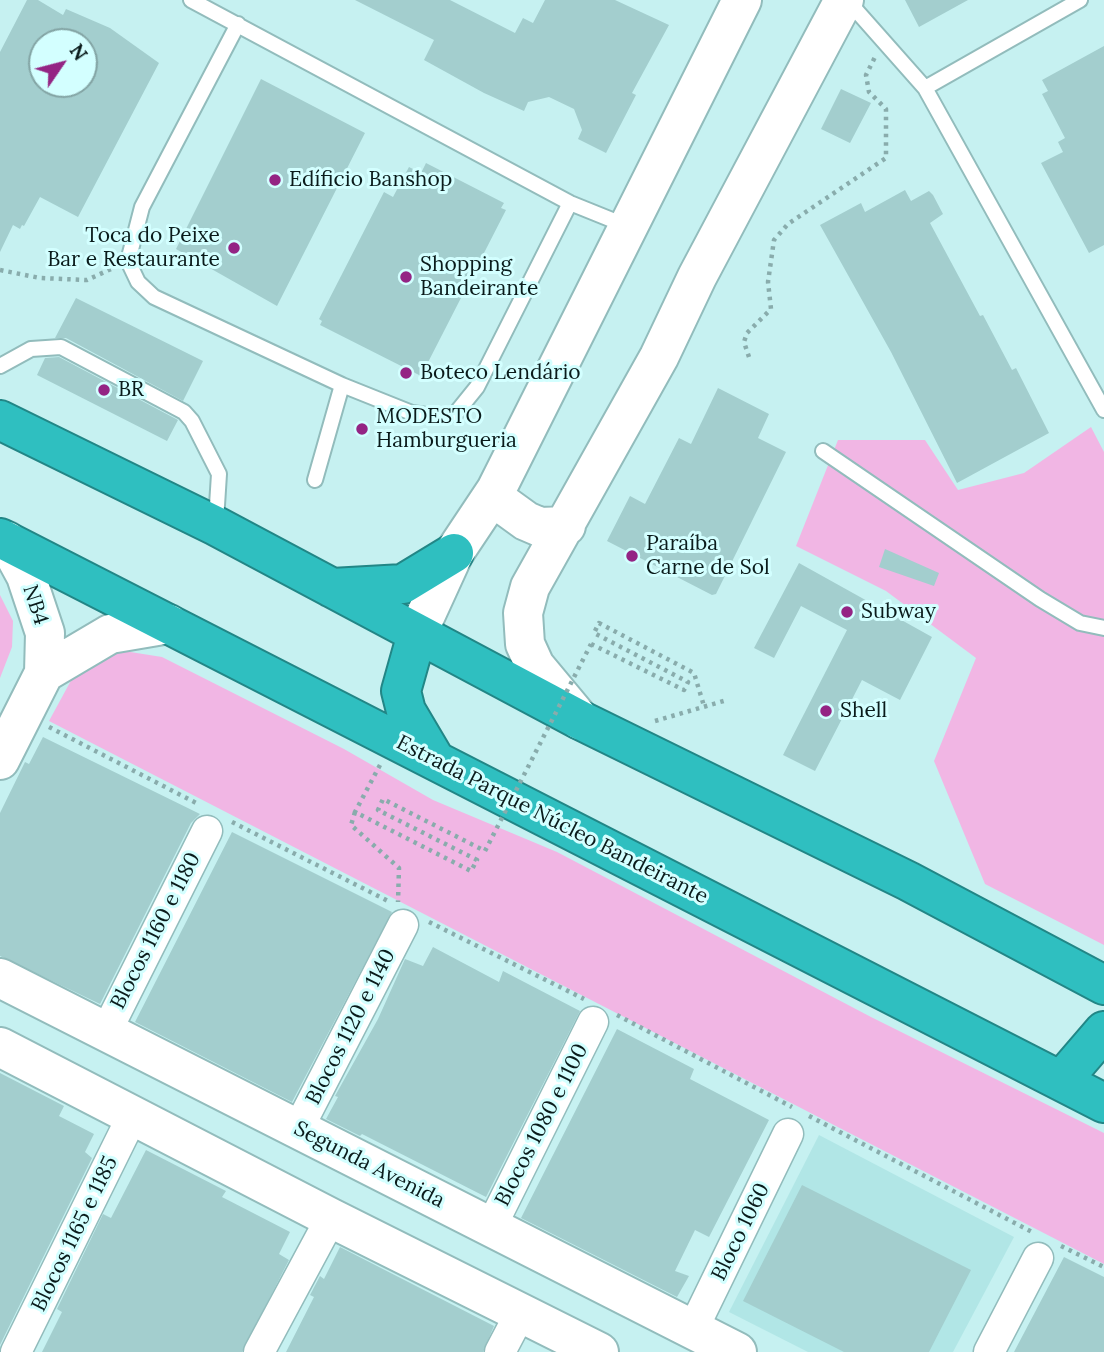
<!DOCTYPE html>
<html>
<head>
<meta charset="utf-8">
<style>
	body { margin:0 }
	#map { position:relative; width:1104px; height:1352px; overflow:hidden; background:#c6f1f1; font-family:Lora,serif }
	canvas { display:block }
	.north { position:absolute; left:28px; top:28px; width:70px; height:70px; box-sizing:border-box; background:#d3ffff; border:2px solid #83a4a4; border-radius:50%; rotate:55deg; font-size:19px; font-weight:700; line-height:28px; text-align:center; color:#0a1b1b }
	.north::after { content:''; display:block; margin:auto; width:24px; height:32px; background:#942484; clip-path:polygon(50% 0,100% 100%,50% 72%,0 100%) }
</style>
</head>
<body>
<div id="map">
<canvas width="1104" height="1352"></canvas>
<div class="north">N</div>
</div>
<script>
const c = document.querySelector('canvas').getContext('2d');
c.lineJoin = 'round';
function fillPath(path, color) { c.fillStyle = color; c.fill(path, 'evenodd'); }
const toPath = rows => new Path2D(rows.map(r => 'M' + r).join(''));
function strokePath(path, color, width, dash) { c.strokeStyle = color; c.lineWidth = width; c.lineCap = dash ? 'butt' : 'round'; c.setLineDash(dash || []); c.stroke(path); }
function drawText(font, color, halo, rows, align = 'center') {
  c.font = font + ' Lora,serif'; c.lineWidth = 6; c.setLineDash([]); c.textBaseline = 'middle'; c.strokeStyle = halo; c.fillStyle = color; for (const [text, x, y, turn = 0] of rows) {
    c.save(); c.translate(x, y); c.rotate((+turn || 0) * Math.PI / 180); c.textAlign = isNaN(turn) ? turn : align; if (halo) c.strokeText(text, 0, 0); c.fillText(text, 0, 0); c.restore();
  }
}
fillPath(toPath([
	[819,1135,1014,1237,953,1352,808,1352,729,1312]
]), '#b1e6e6');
fillPath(toPath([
	[1091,427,1104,452,1104,945,985,884,934,761,976,658,886,591,796,546,838,440,925,440,958,490,1024,473],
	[0,595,13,621,12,647,0,678],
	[124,651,162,657,344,749,433,800,557,852,871,1017,1104,1133,1104,1264,49,721,74,675,94,660]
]), '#f1b6e4');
fillPath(toPath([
	[27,0,38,0,63,15,66,9,110,28,159,63,78,217,40,197,24,226,22,225,20,229,13,225,0,252,0,52],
	[42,42,84,42,84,84,42,84],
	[355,0,450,0,515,33,523,18,533,23,545,0,615,0,669,25,632,93,636,95,606,153,578,139,582,130,574,109,549,97,528,102,524,111,484,93,424,60,434,40],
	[905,0,968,0,919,27],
	[1104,46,1104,245,1089,253,1041,163,1063,152,1058,142,1065,138,1042,94,1048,91,1042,80],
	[261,79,365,133,277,306,176,249],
	[841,89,871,103,850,143,821,129],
	[426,163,504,203,501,208,506,210,421,376,320,325,322,321,319,319,384,192,393,197,409,167,421,173],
	[905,190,911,201,929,191,933,195,943,214,930,223,980,316,983,315,1012,370,1016,368,1049,433,957,483,891,352,820,225,861,203,865,212],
	[76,298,203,361,183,401,66,338,55,338],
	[59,357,178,420,167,441,37,375,45,358],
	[718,388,769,414,758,438,786,452,716,594,712,595,607,541,630,496,645,504,679,438,691,444],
	[885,549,939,573,934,586,879,567],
	[799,563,932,637,900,700,862,680,815,771,783,755,847,630,801,606,774,658,754,648],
	[43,737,200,814,191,823,100,1004,0,956,0,813,25,762,29,764],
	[232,832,392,912,292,1102,135,1022],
	[433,947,499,982,503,971,580,1011,486,1197,362,1134,360,1136,326,1119,338,1097,335,1096,378,1019,405,959,423,966],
	[617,1029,694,1069,690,1079,769,1120,709,1237,695,1230,675,1271,689,1276,677,1297,521,1218],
	[0,1073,64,1106,59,1116,94,1134,85,1152,92,1158,0,1345],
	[146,1150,226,1191,222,1197,290,1232,279,1254,289,1260,242,1352,42,1352,62,1312,57,1309,103,1214,111,1218],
	[802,1185,971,1270,929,1352,844,1352,743,1301],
	[340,1247,494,1326,483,1352,286,1352,314,1297,310,1295,320,1276,324,1279],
	[1064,1257,1104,1277,1104,1352,1014,1352]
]), '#a3cece');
const lane = toPath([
	[191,0,570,203,627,226],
	[848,1,925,88,1104,410],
	[238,24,142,207,128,261,138,282,154,297,342,385,412,413,441,417,456,413,477,387,570,203],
	[925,88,1080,0],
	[0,366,31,349,61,347,184,412,192,421,219,474,216,521],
	[823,451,1040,599,1080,623,1104,628],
	[315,480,342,385]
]);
const street = toPath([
	[106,1032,207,831],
	[298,1129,403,925],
	[491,1227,593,1022],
	[693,1329,788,1134],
	[16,1352,133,1115],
	[259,1352,331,1218],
	[500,1352,521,1312],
	[989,1352,1038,1258]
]);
const secondary = toPath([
	[496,490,497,500,526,521,540,527,566,526],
	[417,634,454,553,496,490,742,0],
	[44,673,110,634,169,624],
	[580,720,535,666,525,644,523,613,530,587,659,357,697,277,844,0],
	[0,760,44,673,45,633,26,576,7,541],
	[0,978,737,1352],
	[0,1047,331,1218,599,1352]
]);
const highway = toPath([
	[0,420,216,526,580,720,908,881,1104,985],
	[0,538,1104,1103],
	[332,588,403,584,454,553],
	[417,634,401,691,406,711,435,760],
	[1061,1081,1104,1031]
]);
strokePath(lane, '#92bcbc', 18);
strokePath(street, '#92bcbc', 33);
strokePath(secondary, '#92bcbc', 42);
strokePath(highway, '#228686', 42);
strokePath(toPath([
	[0,270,40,278,87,280,111,269],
	[749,357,744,342,747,333,771,309,768,282,774,240,788,224,886,158,886,109,869,92,866,75,875,57],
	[591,644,684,690,688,682,594,633,599,623,694,673,704,706],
	[655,721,727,700],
	[49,727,200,805],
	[380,765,355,812,471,871,477,860,378,810,383,799,485,851],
	[355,812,351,825,399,868,398,902],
	[232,822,390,902],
	[429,922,584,999],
	[617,1015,792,1107],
	[809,1116,1034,1233],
	[1061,1246,1104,1267]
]), '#89acac', 4.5, [3.5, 5]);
strokePath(lane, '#fff', 14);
strokePath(street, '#fff', 30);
strokePath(secondary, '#fff', 38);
strokePath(highway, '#2fbfc0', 38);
strokePath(toPath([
	[485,851,591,644]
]), '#89acac', 4.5, [3.5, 5]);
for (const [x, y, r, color] of [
	[275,180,7,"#942484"],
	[234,248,7,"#942484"],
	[406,277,7,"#942484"],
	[406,373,7,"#942484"],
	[104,390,7,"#942484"],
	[362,429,7,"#942484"],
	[632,556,7,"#942484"],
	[847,612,7,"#942484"],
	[826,711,7,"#942484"]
]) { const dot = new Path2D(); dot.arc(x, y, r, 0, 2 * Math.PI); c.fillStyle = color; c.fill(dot); strokePath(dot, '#d3ffff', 2.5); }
drawText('21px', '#0a1b1b', '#d3ffff', [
	["Edíficio Banshop",289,180],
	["Toca do Peixe",220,236,"right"],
	["Bar e Restaurante",220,260,"right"],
	["Shopping",420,265],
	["Bandeirante",420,289],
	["Boteco Lendário",420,373],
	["BR",118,390],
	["MODESTO",376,417],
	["Hamburgueria",376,441],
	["Paraíba",646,544],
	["Carne de Sol",646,568],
	["Subway",861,612],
	["Shell",840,711]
], 'left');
drawText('21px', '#0a1b1b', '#d3ffff', [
	["NB4",35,605,72],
	["Estrada Parque Núcleo Bandeirante",552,820,27],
	["Blocos 1160 e 1180",156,931,-63],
	["Blocos 1120 e 1140",351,1027,-63],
	["Blocos 1080 e 1100",542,1125,-63],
	["Segunda Avenida",369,1165,27],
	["Bloco 1060",741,1232,-64],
	["Blocos 1165 e 1185",75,1234,-64]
]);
</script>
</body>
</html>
